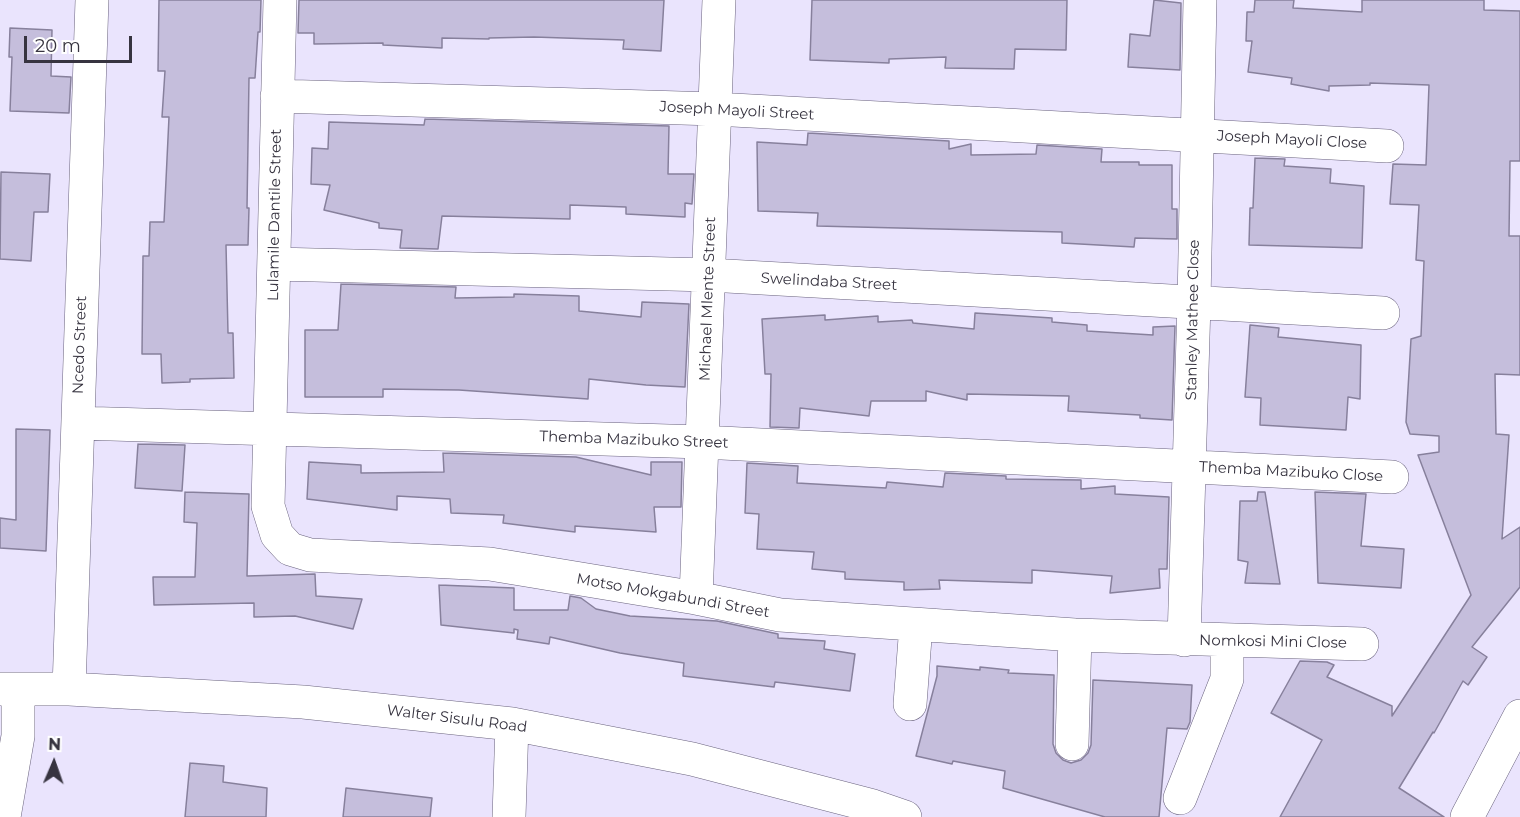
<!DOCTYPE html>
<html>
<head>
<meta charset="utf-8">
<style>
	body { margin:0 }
	#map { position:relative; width:1520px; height:817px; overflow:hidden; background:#eae4fd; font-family:Montserrat,sans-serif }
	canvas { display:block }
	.north { position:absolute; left:24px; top:733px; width:60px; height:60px; -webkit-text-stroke:4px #fff; paint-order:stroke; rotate:2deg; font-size:16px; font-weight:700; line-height:24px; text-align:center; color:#373440 }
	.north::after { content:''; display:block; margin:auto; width:21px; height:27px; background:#373440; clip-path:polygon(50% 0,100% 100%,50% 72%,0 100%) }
	.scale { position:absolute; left:24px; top:36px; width:108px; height:27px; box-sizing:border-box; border:3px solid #373440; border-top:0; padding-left:8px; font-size:18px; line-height:21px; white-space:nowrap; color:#373440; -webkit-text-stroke:4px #fff; paint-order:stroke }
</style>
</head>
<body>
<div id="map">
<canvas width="1520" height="817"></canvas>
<div class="north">N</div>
<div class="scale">20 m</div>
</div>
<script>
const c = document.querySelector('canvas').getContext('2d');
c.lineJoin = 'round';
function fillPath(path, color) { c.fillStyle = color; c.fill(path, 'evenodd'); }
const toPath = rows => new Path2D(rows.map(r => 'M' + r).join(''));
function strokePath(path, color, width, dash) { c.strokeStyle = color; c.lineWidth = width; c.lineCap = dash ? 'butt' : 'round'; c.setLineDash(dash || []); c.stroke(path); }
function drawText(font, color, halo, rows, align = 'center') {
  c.font = font + ' Montserrat,sans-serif'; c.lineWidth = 4.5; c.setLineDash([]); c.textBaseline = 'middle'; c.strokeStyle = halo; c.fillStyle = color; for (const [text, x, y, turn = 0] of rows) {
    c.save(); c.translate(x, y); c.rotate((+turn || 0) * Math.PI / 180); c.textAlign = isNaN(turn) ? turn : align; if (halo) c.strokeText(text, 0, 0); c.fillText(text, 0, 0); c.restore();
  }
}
const building = toPath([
	[159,0,261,0,260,32,258,32,255,78,249,78,247,208,249,208,248,245,226,245,228,333,233,333,234,378,190,379,190,382,162,383,161,354,142,354,143,256,149,256,150,222,164,222,169,117,162,117,165,71,158,71,159,0],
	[299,0,664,0,661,51,623,49,624,40,534,37,489,38,489,39,442,38,442,48,383,45,383,43,314,44,314,33,298,33,299,0],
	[812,0,1067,0,1066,50,1015,49,1014,69,945,68,946,57,889,59,889,63,810,60,812,0],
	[1154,0,1181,3,1180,70,1128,67,1130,34,1150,36,1154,0],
	[1255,0,1294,0,1293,8,1362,12,1362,0,1484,0,1484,10,1520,11,1520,161,1510,161,1509,236,1520,236,1520,375,1495,374,1496,434,1509,435,1502,539,1520,527,1520,587,1472,647,1487,657,1468,685,1463,681,1434,733,1433,732,1399,788,1444,817,1280,817,1322,740,1271,713,1300,661,1327,662,1334,665,1327,677,1392,706,1392,716,1471,595,1418,455,1439,452,1439,436,1410,434,1406,422,1411,339,1421,336,1424,261,1416,260,1419,205,1390,204,1393,164,1426,165,1429,85,1370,83,1370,85,1329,86,1329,91,1291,84,1292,78,1248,72,1252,41,1246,41,1247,12,1254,12,1255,0],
	[10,28,52,30,51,76,71,77,69,113,10,111,12,57,9,57,10,28],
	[425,119,669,126,668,174,694,174,692,204,685,203,685,217,626,214,626,207,570,205,570,219,442,216,438,249,400,248,402,230,379,228,379,223,324,210,330,185,311,184,312,148,328,149,329,122,424,125,425,119],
	[808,133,949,141,949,149,971,144,971,155,1036,154,1037,145,1102,149,1101,162,1139,162,1139,165,1172,165,1172,209,1177,209,1177,239,1135,238,1134,247,1062,243,1062,232,817,226,818,213,758,211,757,142,807,145,808,133],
	[1255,158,1285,159,1284,166,1331,169,1330,183,1364,186,1362,248,1249,245,1250,208,1253,208,1255,158],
	[1,172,50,174,48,212,34,212,31,261,0,259,1,172],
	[341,284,456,287,455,298,514,297,514,294,579,296,579,311,641,317,642,302,689,304,685,387,646,385,589,379,588,399,459,390,383,389,383,397,305,397,305,330,338,330,341,284],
	[975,313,1052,318,1052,322,1087,325,1087,331,1153,335,1153,327,1175,326,1172,420,1140,418,1140,415,1068,411,1069,396,967,394,967,400,926,391,926,401,871,401,869,416,800,408,799,428,770,427,771,374,765,374,762,319,825,315,825,320,878,316,878,322,912,320,913,323,974,329,975,313],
	[1250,325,1279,328,1278,337,1361,345,1360,399,1348,397,1346,430,1260,425,1261,398,1245,397,1250,325],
	[16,429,50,430,46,551,0,548,0,518,16,520,16,429],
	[138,444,185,445,182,491,135,488,138,444],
	[443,453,576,457,651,475,651,462,682,462,681,507,654,507,656,532,575,526,575,532,503,523,504,515,451,513,450,499,397,496,397,510,307,499,309,462,361,465,361,473,444,472,443,453],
	[747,463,798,466,797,483,886,488,887,482,943,487,945,473,1006,476,1006,479,1081,480,1081,489,1115,486,1115,494,1169,497,1167,569,1159,569,1160,588,1110,593,1112,576,1032,570,1032,583,939,580,940,589,904,590,904,582,845,579,845,572,812,569,814,552,757,549,759,514,745,513,747,463],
	[185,492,249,494,247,576,315,574,316,596,362,599,353,629,295,616,254,617,254,603,154,605,153,577,195,577,197,523,184,522,185,492],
	[1258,492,1265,492,1280,584,1245,583,1248,562,1238,560,1240,501,1257,501,1258,492],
	[1315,492,1366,494,1361,546,1404,549,1401,588,1318,583,1315,492],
	[439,585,514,588,514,610,568,610,570,596,581,598,596,609,630,616,717,621,778,634,778,638,825,641,824,649,855,654,850,691,775,682,774,687,683,676,684,663,620,653,550,637,549,644,517,639,518,630,514,629,514,633,441,625,439,585],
	[937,666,980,670,980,667,1009,670,1008,673,1054,675,1053,744,1056,753,1063,760,1071,763,1081,760,1088,753,1091,745,1093,680,1192,685,1190,722,1187,729,1167,728,1159,817,1105,817,1003,788,1005,771,953,761,952,764,916,756,937,676,937,666],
	[190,763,224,766,223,782,267,788,266,817,185,817,190,763],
	[346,788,432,798,430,817,343,817,346,788]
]);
fillPath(building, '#c5bedc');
strokePath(building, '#87809c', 1.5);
const minor = toPath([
	[280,0,268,506,277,535,290,549,310,555,490,564,696,598,780,615,1075,635,1362,644],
	[277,96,715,109,1387,146],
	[275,264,709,275,1383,313],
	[78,423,702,442,1392,477],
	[696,598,719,0],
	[1184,640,1194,303,1200,0],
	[0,689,69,689,303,702,512,724,692,759,873,806,905,817],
	[69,689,92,0],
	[910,704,916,625],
	[1072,744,1075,635],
	[1180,798,1227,679,1227,641],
	[4,817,18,736,18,689],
	[509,817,512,724],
	[1467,817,1520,716]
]);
strokePath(minor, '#6a637e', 34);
strokePath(minor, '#fff', 33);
drawText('15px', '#373440', '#fff', [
	["Joseph Mayoli Street",737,111,3],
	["Joseph Mayoli Close",1292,140,3],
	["Lulamile Dantile Street",275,215,-89],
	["Swelindaba Street",829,282,3],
	["Michael Mlente Street",708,299,-88],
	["Stanley Mathee Close",1193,320,-89],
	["Ncedo Street",80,345,-88],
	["Themba Mazibuko Street",634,440,2],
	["Themba Mazibuko Close",1291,472,3],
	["Motso Mokgabundi Street",673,596,10],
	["Nomkosi Mini Close",1273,642,1],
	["Walter Sisulu Road",457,719,7]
]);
</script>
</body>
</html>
